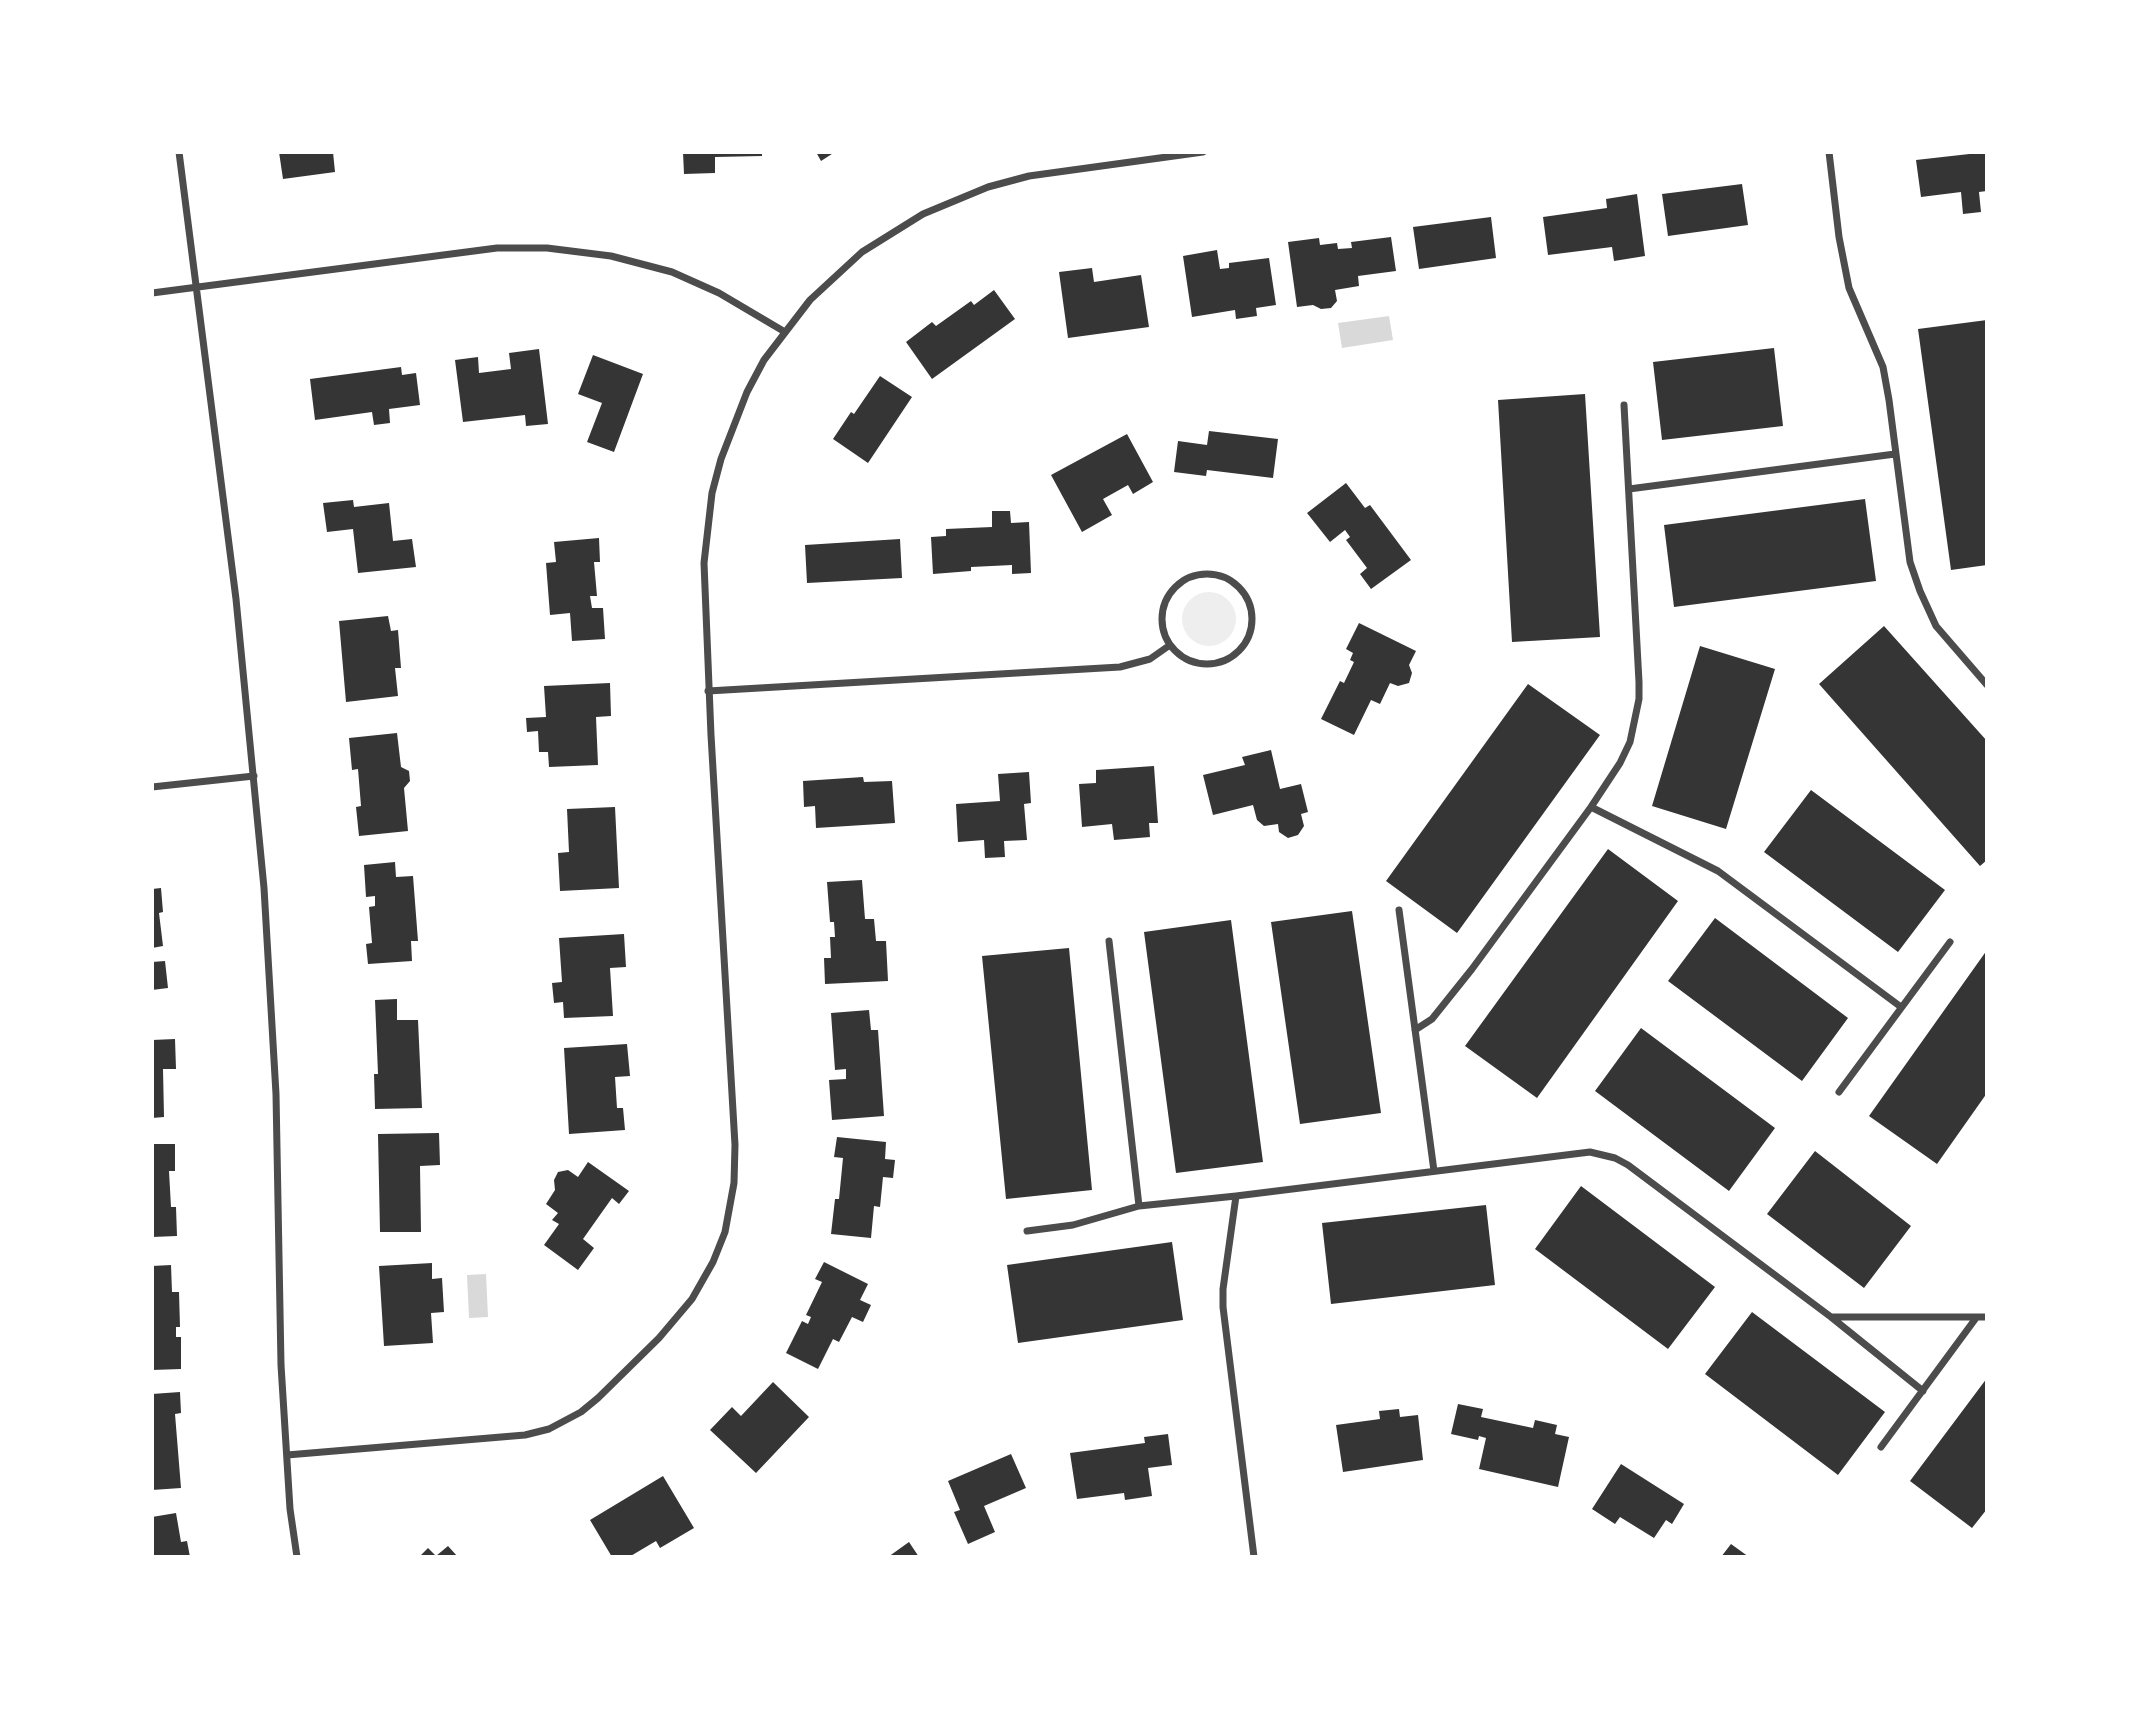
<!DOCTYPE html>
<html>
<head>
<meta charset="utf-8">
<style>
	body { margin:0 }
	#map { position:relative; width:2139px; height:1709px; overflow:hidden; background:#fff; font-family:Lato,sans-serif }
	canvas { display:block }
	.frame { position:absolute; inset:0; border:154px solid #fff; pointer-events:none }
</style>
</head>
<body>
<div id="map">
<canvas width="2139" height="1709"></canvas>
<div class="frame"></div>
</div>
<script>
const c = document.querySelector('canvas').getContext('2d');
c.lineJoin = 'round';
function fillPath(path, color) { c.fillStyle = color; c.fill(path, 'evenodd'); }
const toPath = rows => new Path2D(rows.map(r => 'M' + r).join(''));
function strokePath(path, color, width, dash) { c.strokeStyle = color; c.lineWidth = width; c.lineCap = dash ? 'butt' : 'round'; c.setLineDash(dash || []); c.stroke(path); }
fillPath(toPath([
	'1182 619a27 27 0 1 1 54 0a27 27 0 1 1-54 0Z'
]), '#eee');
fillPath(toPath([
	[1389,316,1393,340,1342,348,1338,323],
	[486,1274,488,1317,469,1318,467,1275]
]), '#d9d9d9');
fillPath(toPath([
	[279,152,333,152,335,172,283,179],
	[683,152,762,152,762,156,715,157,715,173,684,174],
	[816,152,835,152,821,161],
	[1987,152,1987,191,1979,192,1981,212,1963,214,1961,192,1921,197,1916,160],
	[1742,184,1748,225,1668,236,1662,194],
	[1637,194,1645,256,1614,261,1612,247,1548,255,1543,217,1607,208,1606,199],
	[1491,217,1496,258,1419,269,1413,227],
	[1391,237,1396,271,1358,276,1359,286,1335,290,1337,301,1331,308,1321,309,1313,305,1297,307,1288,242,1319,238,1320,245,1337,243,1338,249,1352,248,1351,242],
	[1217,250,1220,269,1229,268,1229,263,1269,258,1276,305,1256,308,1257,316,1236,319,1235,310,1192,317,1183,256],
	[1092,268,1094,282,1141,275,1149,327,1068,338,1059,272],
	[994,290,1015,319,932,379,906,342,932,322,936,326,971,301,974,305],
	[1987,320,1987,565,1951,570,1918,329],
	[1774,348,1783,426,1662,440,1653,362],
	[539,349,548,424,526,426,525,415,463,422,455,360,478,357,479,373,511,369,509,353],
	[593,355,643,374,614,452,587,442,602,403,578,394],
	[401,367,402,375,416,373,420,405,389,409,390,423,374,425,372,412,315,420,310,379],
	[880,376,912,397,868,463,833,439,851,412,854,414],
	[1585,394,1600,637,1512,642,1498,400],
	[1209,431,1278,439,1273,478,1207,470,1206,476,1174,472,1178,441,1207,445],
	[1127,434,1153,482,1133,494,1128,485,1103,499,1112,515,1082,532,1051,475],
	[1346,483,1365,508,1370,505,1411,560,1371,589,1360,574,1367,568,1346,540,1350,537,1345,530,1330,542,1307,513],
	[1865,499,1876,581,1674,607,1664,525],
	[353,500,354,507,389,503,393,541,412,539,416,567,358,573,353,529,327,532,323,503],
	[992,511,1010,511,1011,523,1029,522,1031,573,1012,574,1012,565,971,567,971,571,933,574,931,537,946,536,946,529,992,527],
	[599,538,600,562,594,562,597,596,590,596,592,608,603,608,605,639,572,641,570,613,550,615,546,563,556,562,554,542],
	[900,539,902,578,807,583,805,545],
	[388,616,391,631,398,630,401,668,395,668,398,696,346,702,339,621],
	[1359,623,1416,651,1409,665,1412,673,1409,683,1398,686,1390,683,1380,704,1371,700,1354,735,1321,719,1340,681,1344,683,1354,662,1350,660,1353,653,1346,649],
	[1884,626,1987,741,1987,860,1980,866,1819,684],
	[1700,646,1775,669,1726,829,1652,806],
	[610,683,611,716,596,717,598,765,549,767,548,752,539,752,538,731,527,732,526,718,546,717,544,686],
	[1528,684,1600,735,1457,933,1386,881],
	[397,733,401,767,409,771,410,781,404,788,408,831,359,836,356,807,361,806,358,769,352,770,349,738],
	[1271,750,1280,789,1301,784,1308,812,1301,814,1304,826,1298,835,1288,838,1279,832,1278,824,1264,826,1257,820,1253,805,1213,815,1203,775,1245,765,1242,757],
	[1154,766,1158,823,1149,823,1150,837,1114,840,1112,824,1082,827,1079,784,1096,783,1096,770],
	[1029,772,1031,803,1024,804,1027,840,1004,841,1005,857,985,858,984,840,958,842,956,804,1000,801,998,774],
	[863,777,864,782,892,781,895,823,816,828,815,806,804,807,803,781],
	[1811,790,1945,890,1898,952,1764,852],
	[615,807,619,888,560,891,558,853,569,852,567,809],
	[1608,849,1678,901,1537,1098,1465,1046],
	[395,862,396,877,413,876,418,941,411,941,412,961,368,964,366,944,372,943,369,907,375,906,375,896,366,897,364,865],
	[862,880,865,919,874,919,876,941,886,941,888,981,825,984,824,958,831,958,830,937,835,937,834,922,830,922,827,882],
	[161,888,163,912,159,913,163,946,152,948,152,889],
	[1352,911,1381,1113,1300,1124,1271,922],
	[1715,918,1848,1018,1802,1081,1668,981],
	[1231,920,1263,1162,1176,1173,1144,932],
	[624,934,626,967,610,968,613,1016,564,1018,563,1002,554,1003,552,983,562,982,559,938],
	[1069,948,1092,1190,1006,1199,982,956],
	[1987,950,1987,1093,1937,1164,1869,1116],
	[165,961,168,988,152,990,152,962],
	[397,999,397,1020,418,1020,422,1108,375,1109,374,1074,378,1074,375,1000],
	[869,1010,871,1030,878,1030,884,1116,832,1120,829,1080,846,1079,846,1069,835,1070,831,1013],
	[1641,1028,1775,1128,1729,1191,1595,1091],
	[175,1039,176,1069,163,1069,164,1117,152,1118,152,1040],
	[627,1044,630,1076,615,1077,617,1108,623,1108,625,1130,569,1134,564,1048],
	[439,1133,440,1165,420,1166,421,1232,380,1232,378,1134],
	[837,1137,886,1142,885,1159,895,1160,893,1178,883,1177,880,1207,874,1206,871,1238,831,1234,835,1199,839,1199,843,1158,834,1157],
	[152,1144,175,1144,175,1171,169,1171,171,1207,176,1207,177,1236,152,1237],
	[1815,1151,1911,1226,1864,1288,1767,1214],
	[588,1162,629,1191,619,1204,612,1198,583,1239,594,1248,578,1270,544,1245,559,1224,552,1220,558,1213,546,1204,555,1190,554,1180,558,1172,568,1170,578,1177],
	[1581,1186,1715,1287,1668,1349,1535,1249],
	[1486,1205,1495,1285,1331,1304,1322,1223],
	[1172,1242,1183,1320,1018,1343,1007,1265],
	[824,1262,868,1284,860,1300,871,1305,863,1322,852,1317,839,1342,833,1339,818,1369,786,1353,802,1321,808,1324,811,1317,806,1315,822,1282,815,1279],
	[432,1263,432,1279,442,1278,444,1312,431,1313,433,1343,384,1346,379,1266],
	[171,1265,172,1292,179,1292,180,1327,176,1327,176,1337,181,1337,181,1369,152,1370,152,1266],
	[1752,1312,1885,1412,1838,1475,1705,1374],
	[1987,1378,1987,1509,1972,1528,1910,1481],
	[773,1382,809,1417,756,1473,710,1430,732,1407,741,1416],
	[180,1392,181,1413,175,1414,181,1488,152,1490,152,1394],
	[1458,1404,1483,1409,1481,1417,1533,1428,1535,1420,1557,1425,1555,1434,1569,1437,1558,1487,1479,1469,1486,1438,1479,1436,1478,1440,1451,1434],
	[1399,1409,1400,1417,1418,1415,1423,1460,1343,1472,1336,1425,1380,1419,1379,1411],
	[1168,1434,1172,1465,1148,1468,1152,1496,1125,1500,1124,1493,1077,1499,1070,1453,1145,1443,1144,1437],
	[1011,1454,1026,1488,984,1506,995,1532,968,1544,954,1512,960,1510,948,1481],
	[1621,1464,1684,1504,1672,1524,1666,1520,1654,1538,1620,1517,1615,1524,1592,1509],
	[663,1476,694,1528,660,1548,656,1541,629,1557,612,1557,590,1520],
	[176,1513,181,1542,187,1541,190,1557,152,1557,152,1517],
	[909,1542,919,1557,888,1557],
	[1731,1544,1749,1557,1721,1557],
	[448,1546,458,1557,419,1557,428,1548,436,1556]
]), '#353535');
strokePath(toPath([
	[179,152,236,599,264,888,276,1094,281,1365,290,1509,297,1557],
	[1829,152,1839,237,1849,288,1883,367,1889,400,1910,562,1920,591,1936,626,1987,685],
	[152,293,497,248,547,248,611,256,672,272,719,293,785,332],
	[1629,489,1895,454],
	'1162 619a45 45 0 1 1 90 0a45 45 0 1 1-90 0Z',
	[708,691,1120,667,1150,659,1170,645],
	[152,787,254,776],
	[1591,807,1718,871,1901,1007],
	[1399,910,1434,1171],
	[1109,941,1139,1206],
	[1415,1030,1432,1019,1472,969,1591,807,1620,763,1630,742,1639,699,1639,682,1624,405],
	[1839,1092,1950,942],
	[1236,1196,1223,1289,1223,1307,1254,1557],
	[1027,1231,1073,1225,1139,1206,1236,1196,1590,1152,1615,1158,1628,1165,1831,1317,1987,1317],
	[1831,1317,1923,1391],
	[1881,1447,1976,1318],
	[287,1455,525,1435,549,1429,581,1412,598,1398,659,1338,692,1299,713,1262,725,1232,734,1183,735,1145,711,735,704,563,712,493,721,459,747,392,764,360,810,300,862,252,923,214,988,187,1029,176,1203,152]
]), '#4c4c4c', 7);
</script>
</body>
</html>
